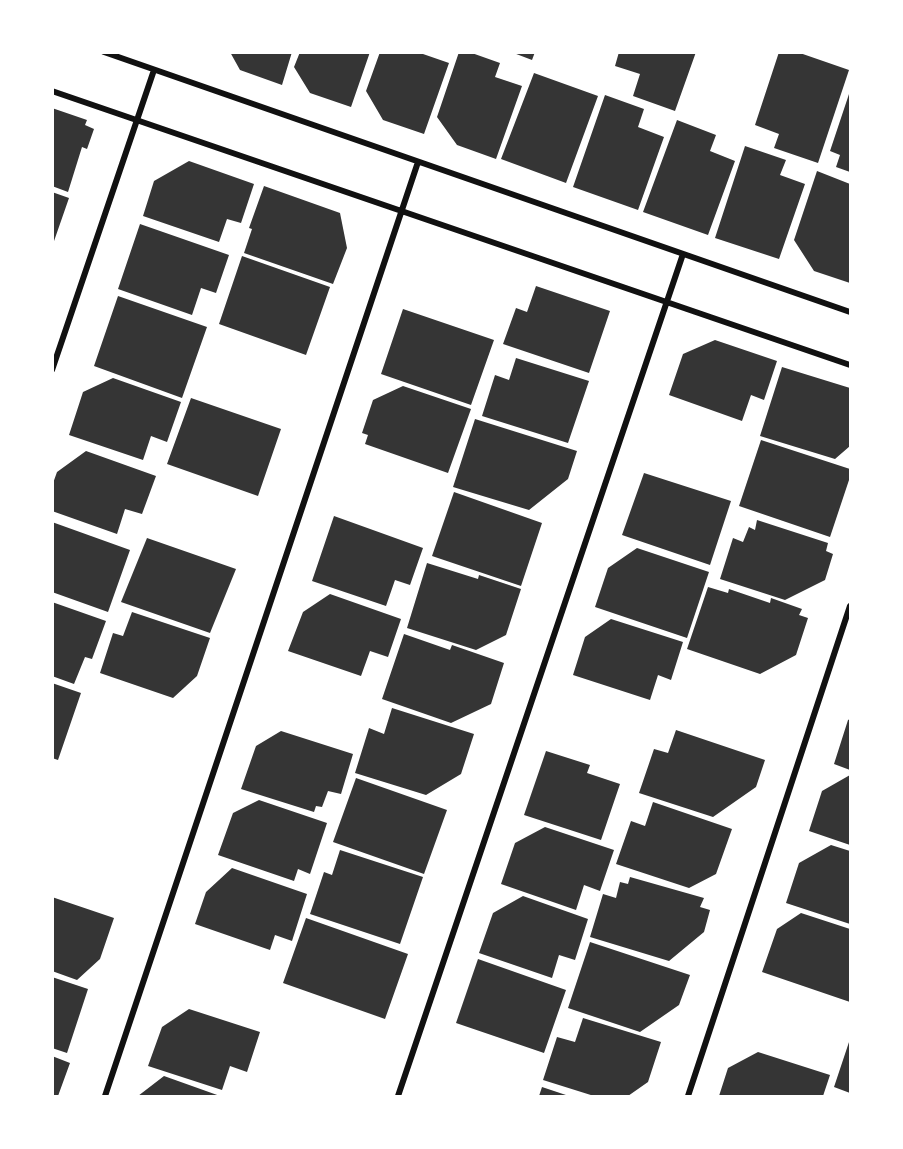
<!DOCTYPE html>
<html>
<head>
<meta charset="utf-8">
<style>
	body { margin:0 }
	#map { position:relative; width:903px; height:1149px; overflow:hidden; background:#fff; font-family:"PT Sans",sans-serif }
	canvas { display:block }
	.frame { position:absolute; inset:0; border:54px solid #fff; pointer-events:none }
</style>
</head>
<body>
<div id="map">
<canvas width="903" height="1149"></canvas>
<div class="frame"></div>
</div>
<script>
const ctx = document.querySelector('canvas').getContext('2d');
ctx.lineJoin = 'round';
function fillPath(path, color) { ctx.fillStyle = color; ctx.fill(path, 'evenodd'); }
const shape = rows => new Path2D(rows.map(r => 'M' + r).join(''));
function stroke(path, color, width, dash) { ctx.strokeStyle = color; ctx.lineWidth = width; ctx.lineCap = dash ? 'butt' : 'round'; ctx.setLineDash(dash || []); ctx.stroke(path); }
const building = shape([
	[230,52,292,52,282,85,240,70],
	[300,52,370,52,351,107,310,93,294,67],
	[380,52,424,52,423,54,449,63,424,134,383,120,366,91],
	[459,52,469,52,500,63,495,77,522,86,496,159,457,145,437,117],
	[511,52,535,52,532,60],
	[619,52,696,52,675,111,633,96,640,74,615,66],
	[779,52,797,52,849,70,818,163,774,148,779,134,755,125],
	[534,73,598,96,566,183,501,159],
	[850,91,850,172,836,167,840,155,830,151],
	[605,95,644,109,638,127,664,137,638,210,573,187],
	[52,108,87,120,85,125,94,129,87,149,82,147,68,192,52,186],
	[677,120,716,135,710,151,735,161,708,235,643,212],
	[745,146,786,160,780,175,805,184,779,259,715,238],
	[189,161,254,184,241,223,227,219,219,242,143,216,154,181],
	[817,171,850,184,850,283,814,271,794,240],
	[264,186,340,213,347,248,333,284,244,253,252,229,249,228],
	[52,192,69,198,53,244,52,244],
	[140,224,229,255,216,293,201,288,192,315,118,289],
	[242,256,330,287,306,355,219,324],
	[536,286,610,311,589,373,503,344,516,308,527,312],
	[118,296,207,327,182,398,94,366],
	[403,309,494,340,471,405,381,374],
	[715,340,777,361,764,400,751,395,742,421,669,395,683,354],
	[516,358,589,381,568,443,482,416,495,375,509,380],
	[782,367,850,388,850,446,835,459,760,436],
	[113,378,181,402,167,442,151,436,143,460,69,435,83,392],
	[403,386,471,409,448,473,365,444,368,435,362,433,373,400],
	[191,398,281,429,258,496,167,464],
	[475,419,577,451,568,479,529,510,453,487],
	[761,440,850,469,850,477,830,537,739,506],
	[86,451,156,476,142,514,125,509,117,534,52,511,52,486,57,472],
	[644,473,731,501,710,565,622,535],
	[454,492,542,523,521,586,432,556],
	[334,516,423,548,410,585,395,580,386,606,312,581],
	[757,520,828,543,826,551,833,554,825,580,785,600,720,579,733,538,743,542,749,527,755,530],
	[52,522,130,550,108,612,52,592],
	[147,538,236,569,210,633,121,602],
	[637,548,709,572,687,638,595,607,608,568],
	[427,563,478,579,479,575,521,589,506,635,476,650,407,628],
	[708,587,728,593,729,589,770,603,771,598,802,609,799,615,808,618,796,655,760,674,687,649],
	[330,594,401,619,388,657,370,651,361,676,288,651,303,612],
	[52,602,106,621,92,659,85,657,74,684,52,676],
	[132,612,210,638,197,676,173,698,100,673,113,633,123,636],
	[611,619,683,642,671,680,658,675,650,700,573,675,585,637],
	[404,634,450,650,452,645,504,663,491,704,451,723,382,699],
	[52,683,81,693,58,760,52,758],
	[392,708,474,734,461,774,426,795,355,773,369,728,384,734],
	[850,719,850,770,834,764,848,720],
	[676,730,765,760,756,787,713,817,639,793,654,749,668,753],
	[281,731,353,754,341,794,328,791,322,807,316,806,314,812,241,789,256,746],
	[546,751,590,765,587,773,620,784,601,840,524,815],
	[850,775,850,845,809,831,822,791],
	[356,778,447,810,424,874,333,842],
	[259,800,327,823,310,874,298,869,294,881,218,855,233,813],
	[653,802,732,829,716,874,689,888,616,864,631,821,645,826],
	[545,827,614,850,600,891,584,885,576,910,501,884,515,843],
	[831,845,850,851,850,924,786,903,799,863],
	[340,850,423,877,400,944,310,914,324,872,332,875],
	[232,868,307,894,292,941,275,935,270,950,195,924,206,892],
	[630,877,704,898,700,907,710,910,704,932,669,961,590,937,603,894,616,898,620,882,628,884],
	[523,896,588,919,575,960,559,955,552,978,479,953,493,913],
	[52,897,114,918,100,959,77,980,52,971],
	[801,913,850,929,850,1002,762,972,777,929],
	[306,918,408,954,385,1019,283,983],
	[590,942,690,975,679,1005,640,1032,568,1008],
	[478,959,566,990,544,1053,456,1023],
	[52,977,88,989,67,1053,52,1048],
	[189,1009,260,1032,247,1072,230,1066,222,1090,148,1066,162,1027],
	[583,1018,661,1042,648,1082,628,1096,594,1096,543,1080,557,1037,575,1042],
	[850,1039,850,1093,834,1087],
	[758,1052,830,1075,823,1096,719,1096,728,1068],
	[52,1056,70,1063,58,1096,52,1096],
	[164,1076,220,1096,138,1096],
	[542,1087,569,1096,539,1096]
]);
const minor = shape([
	[104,52,850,312],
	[52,91,850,365],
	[52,370,154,70],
	[105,1096,418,162],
	[398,1096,683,254],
	[688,1096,850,606]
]);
fillPath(building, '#353535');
stroke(minor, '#111', 6);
</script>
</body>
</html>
